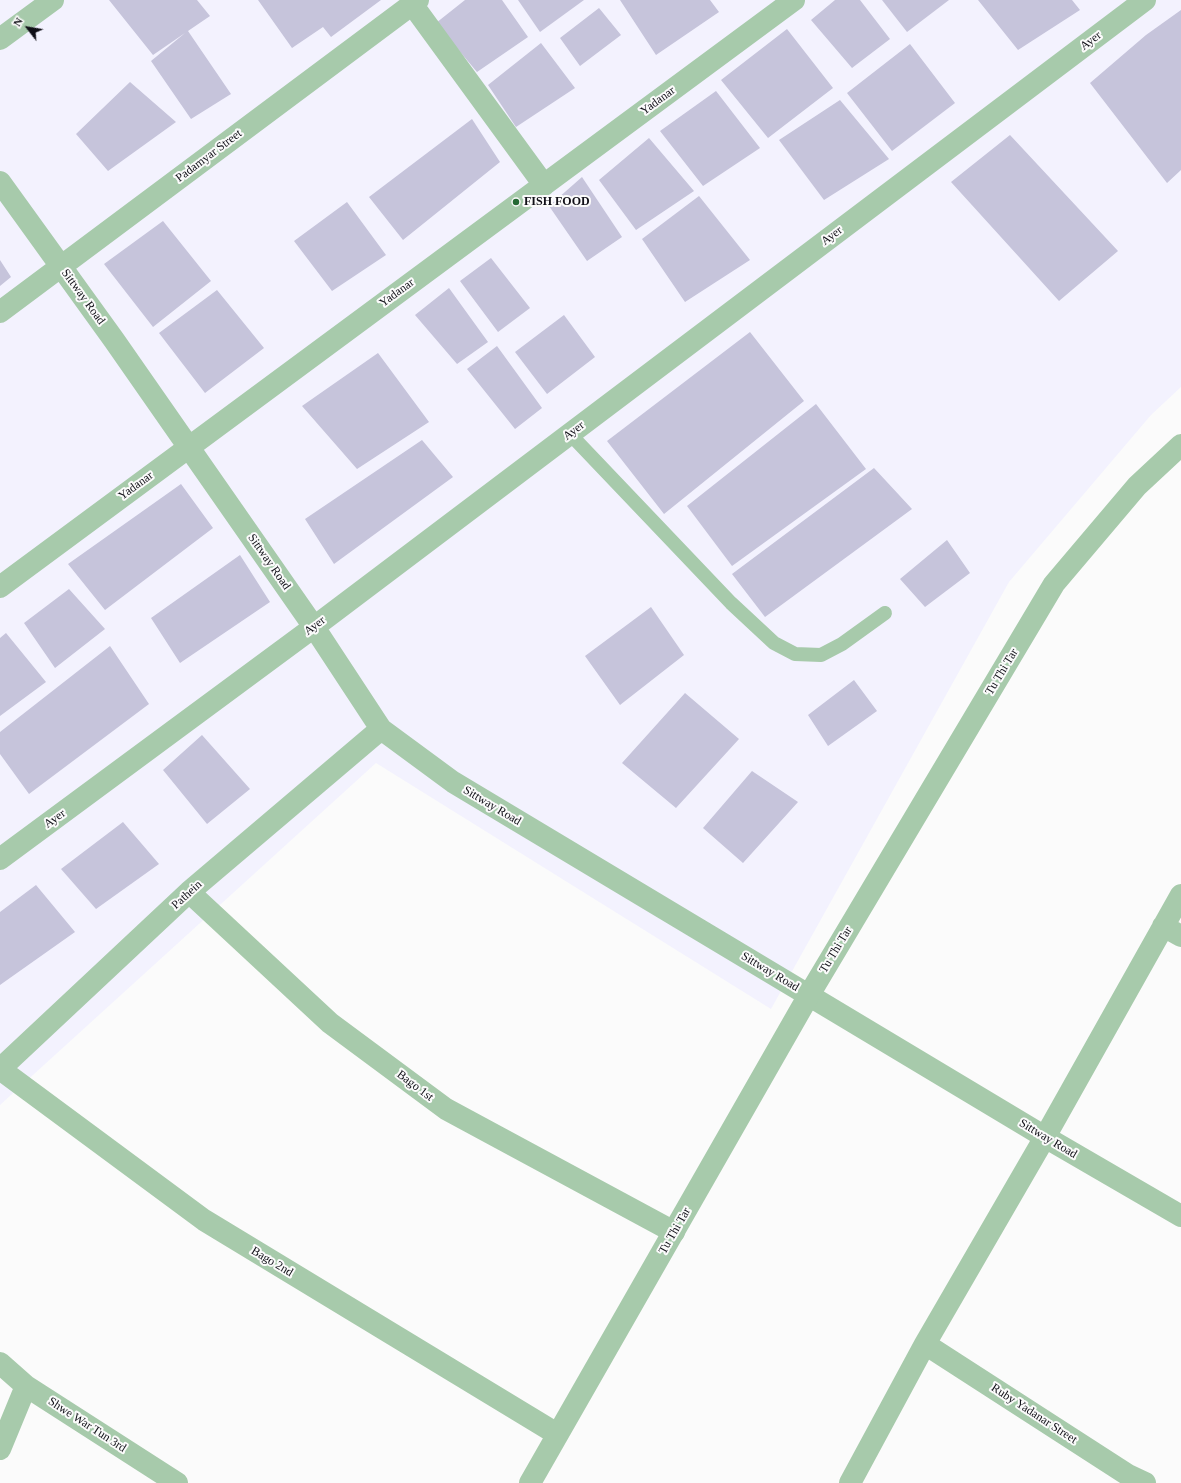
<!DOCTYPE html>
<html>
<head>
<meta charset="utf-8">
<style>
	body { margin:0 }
	#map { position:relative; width:1181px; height:1483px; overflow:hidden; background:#fbfbfb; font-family:Georgia,serif }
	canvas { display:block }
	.north { position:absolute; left:8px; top:8px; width:40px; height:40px; -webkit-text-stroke:3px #fbfbfb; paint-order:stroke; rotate:301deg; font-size:11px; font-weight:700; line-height:16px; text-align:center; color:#100f17 }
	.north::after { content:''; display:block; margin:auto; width:14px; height:18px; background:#100f17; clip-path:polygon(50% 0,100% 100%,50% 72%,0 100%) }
</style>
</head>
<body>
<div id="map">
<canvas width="1181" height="1483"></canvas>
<div class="north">N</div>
</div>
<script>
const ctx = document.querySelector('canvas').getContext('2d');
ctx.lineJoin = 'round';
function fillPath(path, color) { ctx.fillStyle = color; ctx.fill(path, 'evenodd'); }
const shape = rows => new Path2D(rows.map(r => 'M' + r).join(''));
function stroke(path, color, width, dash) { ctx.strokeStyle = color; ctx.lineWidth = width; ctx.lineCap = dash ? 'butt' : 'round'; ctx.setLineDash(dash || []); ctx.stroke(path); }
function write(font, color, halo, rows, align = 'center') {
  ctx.font = font + ' Georgia,serif'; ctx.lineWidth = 4; ctx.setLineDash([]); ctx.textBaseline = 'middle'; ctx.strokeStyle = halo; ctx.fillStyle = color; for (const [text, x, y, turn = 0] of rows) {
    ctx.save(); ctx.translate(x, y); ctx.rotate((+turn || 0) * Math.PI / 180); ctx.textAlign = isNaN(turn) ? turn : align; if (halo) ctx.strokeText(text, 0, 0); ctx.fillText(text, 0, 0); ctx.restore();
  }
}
const built = shape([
	[0,0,1181,0,1181,387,1151,415,1009,582,771,1009,376,763,0,1105]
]);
const building = shape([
	[109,0,197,0,210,16,188,31,231,94,191,119,151,61,185,33,153,55],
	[258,0,381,0,331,37,323,27,292,48],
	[465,0,502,0,528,37,477,72,436,23],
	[518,0,584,0,540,32],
	[620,0,710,0,719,12,656,55],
	[835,0,860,0,890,39,852,68,811,20],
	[882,0,949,0,907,32],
	[978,0,1072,0,1080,10,1018,50],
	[599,8,621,35,580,66,560,38],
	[1181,10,1181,170,1167,183,1090,83,1146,35],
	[787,29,833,88,768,138,721,80],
	[541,43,575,88,516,127,488,85],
	[910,44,955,103,892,151,847,93],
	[130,82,176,122,108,171,76,134],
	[716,91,760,148,703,186,660,131],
	[840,100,889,159,824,200,779,140],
	[472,119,500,162,403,240,369,197],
	[1010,135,1118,251,1059,301,951,182],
	[649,138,694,191,636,230,599,180],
	[582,177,622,237,587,261,549,206],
	[699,196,750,260,685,302,642,239],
	[347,202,386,255,332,291,294,241],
	[163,221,211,281,153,327,104,264],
	[491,258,530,308,498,332,460,281],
	[0,260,11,277,0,286],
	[449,288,488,342,457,364,415,315],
	[217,290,264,348,205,393,159,333],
	[564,315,595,357,547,394,515,352],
	[750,332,804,401,664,514,607,441],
	[497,346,542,408,515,429,467,369],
	[378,353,429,422,357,469,302,406],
	[816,404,866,469,732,566,687,506],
	[422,440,453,477,334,564,305,519],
	[874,468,912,509,765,617,732,574],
	[181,484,213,528,105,610,68,564],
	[947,540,970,573,925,607,900,579],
	[240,555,270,602,180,663,151,618],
	[69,589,105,629,55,668,24,623],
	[651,607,684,655,620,705,585,656],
	[6,633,46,682,0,716,0,638],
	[110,646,149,704,29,794,0,754,0,732],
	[854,680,877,711,828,746,808,715],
	[685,693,739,739,676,808,622,763],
	[202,735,250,789,207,824,163,770],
	[752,771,798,802,743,863,703,828],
	[123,822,159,864,96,909,61,869],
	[36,885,75,932,0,985,0,912]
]);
const service = shape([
	[570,434,731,603,774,643,795,654,821,655,842,644,885,613]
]);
const minor = shape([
	[412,4,544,185],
	[0,39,53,0],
	[0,182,114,340,314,627,381,729,453,782,1045,1137,1181,1216],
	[0,312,418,0],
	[0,587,794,0],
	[0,859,314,627,1145,0],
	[189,892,330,1023,446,1109,674,1232],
	[1163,926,1181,936],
	[0,1069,204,1220,557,1434],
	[0,1069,189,892,381,729],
	[925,1344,1128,1475,1145,1483],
	[0,1363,26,1386,177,1483],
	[0,1449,26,1386],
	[850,1483,925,1344,1045,1137,1181,895]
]);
const tertiary = shape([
	[530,1483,809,995,1054,584,1137,486,1181,445]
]);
const markers = [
	[516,202,4,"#256934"]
];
const streetNames = [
	["Ayer",1091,41,-37],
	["Yadanar",658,101,-36],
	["Padamyar Street",209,156,-37],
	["Ayer",832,236,-37],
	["Yadanar",397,293,-36],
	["Sittway Road",83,297,54],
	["Ayer",574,431,-37],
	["Yadanar",136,486,-36],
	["Sittway Road",269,562,55],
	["Ayer",315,626,-37],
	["Tu Thi Tar",1002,672,-59],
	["Sittway Road",492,806,31],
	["Ayer",55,819,-36],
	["Pathein",187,895,-42],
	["Tu Thi Tar",836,950,-59],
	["Sittway Road",770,972,31],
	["Bago 1st",415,1086,37],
	["Sittway Road",1048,1139,31],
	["Tu Thi Tar",675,1231,-60],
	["Bago 2nd",272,1262,31],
	["Ruby Yadanar Street",1034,1414,33],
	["Shwe War Tun 3rd",87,1425,33]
];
const poiNames = [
	["FISH FOOD",524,202]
];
fillPath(built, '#f3f2fe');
fillPath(building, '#c6c4db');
stroke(service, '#a7caab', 14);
stroke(minor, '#a7caab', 22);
stroke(tertiary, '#a7caab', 22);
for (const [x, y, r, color] of markers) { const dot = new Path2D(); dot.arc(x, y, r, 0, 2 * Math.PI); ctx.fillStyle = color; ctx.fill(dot); stroke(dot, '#fbfbfb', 1.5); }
write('12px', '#100f17', '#fbfbfb', streetNames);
write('bold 12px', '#100f17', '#fbfbfb', poiNames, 'left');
</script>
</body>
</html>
